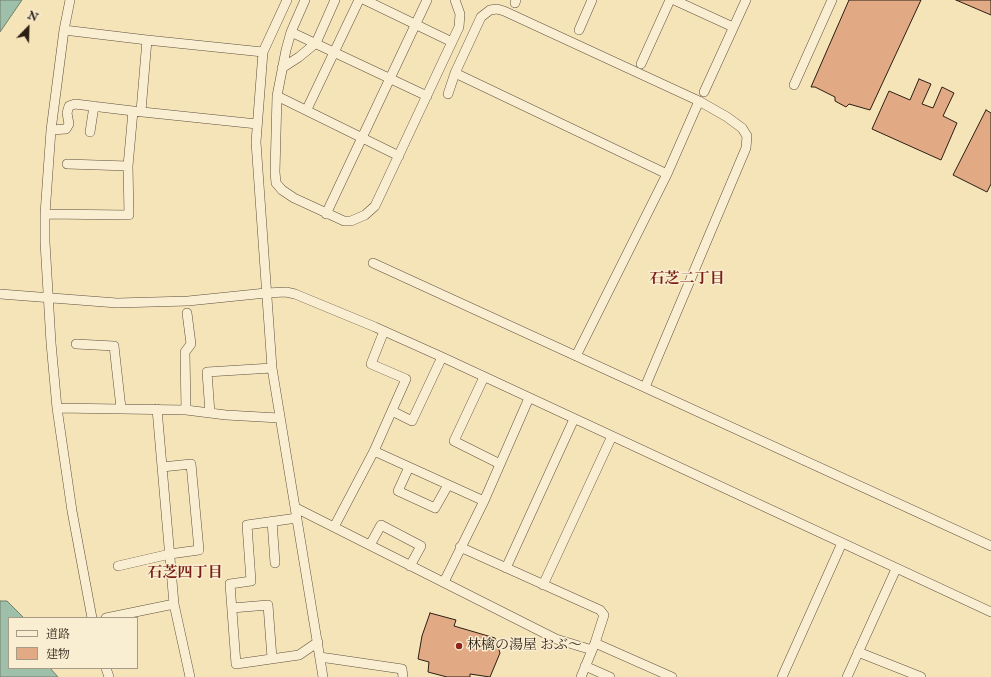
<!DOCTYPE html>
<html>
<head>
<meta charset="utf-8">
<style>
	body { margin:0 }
	#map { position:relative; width:991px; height:677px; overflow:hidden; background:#f6e4b9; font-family:"IM FELL Double Pica","Noto Serif JP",serif }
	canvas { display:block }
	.legend { position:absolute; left:8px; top:617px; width:130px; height:52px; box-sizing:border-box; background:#f9edd2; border:1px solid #a79a86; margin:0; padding:5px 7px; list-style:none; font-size:12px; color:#2b1e13 }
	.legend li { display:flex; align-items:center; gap:8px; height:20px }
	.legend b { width:20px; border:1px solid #a79a86 }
	.north { position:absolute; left:8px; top:8px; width:40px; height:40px; -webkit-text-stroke:3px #f9edd2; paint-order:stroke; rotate:23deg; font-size:11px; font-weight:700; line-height:16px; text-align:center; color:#2b1e13 }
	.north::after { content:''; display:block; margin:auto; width:14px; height:18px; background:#2b1e13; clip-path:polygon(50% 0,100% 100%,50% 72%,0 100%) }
</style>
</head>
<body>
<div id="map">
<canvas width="991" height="677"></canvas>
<ul class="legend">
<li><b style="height:5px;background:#f9edd2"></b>道路</li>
<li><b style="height:11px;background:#e2a985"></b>建物</li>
</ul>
<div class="north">N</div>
</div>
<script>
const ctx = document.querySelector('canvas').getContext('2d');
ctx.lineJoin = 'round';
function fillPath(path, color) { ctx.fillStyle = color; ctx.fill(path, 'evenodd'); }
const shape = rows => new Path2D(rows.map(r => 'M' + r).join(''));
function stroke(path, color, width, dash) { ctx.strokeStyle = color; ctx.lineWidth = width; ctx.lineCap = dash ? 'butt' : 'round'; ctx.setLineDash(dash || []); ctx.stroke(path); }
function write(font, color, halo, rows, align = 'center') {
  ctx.font = font + ' "IM FELL Double Pica","Noto Serif JP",serif'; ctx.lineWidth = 3; ctx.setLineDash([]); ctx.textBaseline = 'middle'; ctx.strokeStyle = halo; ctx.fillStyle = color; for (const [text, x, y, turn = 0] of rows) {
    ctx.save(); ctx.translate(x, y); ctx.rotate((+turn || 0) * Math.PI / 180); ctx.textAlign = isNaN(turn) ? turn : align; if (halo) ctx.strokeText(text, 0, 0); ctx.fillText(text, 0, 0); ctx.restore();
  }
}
const water = shape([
	[0,0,22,0,0,32,0,0],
	[0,601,7,601,24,618,9,618,9,668,50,668,58,677,0,677,0,601]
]);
const building = shape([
	[849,0,921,0,870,110,849,104,846,107,835,101,835,97,815,87,811,87,849,0],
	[956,0,991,0,991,15,956,0],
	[919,79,931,84,922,104,933,108,942,87,954,93,943,116,957,123,941,160,872,129,889,91,910,100,919,79],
	[986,110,991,113,991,184,987,192,953,175,986,110],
	[430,613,456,620,454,626,495,638,500,653,490,677,470,674,470,677,447,677,428,672,429,662,418,659,422,636,430,613]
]);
const minor = shape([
	[70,0,64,30,51,130,45,214,45,242,51,343,57,408,72,511,92,618],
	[287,0,263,52,256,142,272,368,323,677],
	[305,0,291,32,286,50,277,96,275,172,276,183,282,190,294,198,344,221,351,221,365,215,375,206,459,27,460,14,455,0],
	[365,0,452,42],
	[674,0,733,27],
	[515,3,516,0],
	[64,30,147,40,263,52],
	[579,30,592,0],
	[291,32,427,96],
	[641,64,670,0],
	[282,68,299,57,316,43,335,0],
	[455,73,667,174],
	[794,85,832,0],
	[704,92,746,0],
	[448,94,455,73,481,17,490,10,497,9,504,11,699,101,727,117,742,128,747,136,746,148,645,387],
	[277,96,399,156],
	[307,109,359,0],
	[141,111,147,40],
	[51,130,66,129,69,124,67,113,69,106,75,104,133,111],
	[90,132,94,106],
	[67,164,128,166],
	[45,214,129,215,128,166,133,111,257,124],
	[326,214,427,0],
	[373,263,991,546],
	[0,294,117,303,188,301,266,293,286,292,295,294,375,327,442,357,991,612],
	[76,344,114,346,121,408],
	[576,356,667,174,699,101],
	[484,377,454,441,500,464],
	[57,408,186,410,226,415,279,418],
	[186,410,185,352,191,344,187,313],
	[392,411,412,421,442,357],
	[210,413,207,372,272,368],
	[374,451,484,501],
	[409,467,398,491,435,508,448,485],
	[296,508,556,639,592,650],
	[297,518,247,525,251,581,230,584,236,664,299,655,318,642],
	[272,521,275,563],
	[334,527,374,451,406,379,371,364,384,331],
	[370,545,381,525,421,546,410,566],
	[460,547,600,610,604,615,595,643,581,677],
	[118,566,170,554,199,550,191,464,162,467],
	[506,568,574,419],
	[444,582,484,501,529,398],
	[543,585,612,436],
	[174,604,190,677],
	[232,608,268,605,272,658],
	[106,618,174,604,157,409],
	[595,643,672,677],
	[858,652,921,677],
	[320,657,402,669,403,677],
	[585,666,610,677],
	[106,668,109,677],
	[782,677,842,543],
	[847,677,896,569]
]);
const markers = [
	[459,646,4,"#8f2418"]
];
const poiNames = [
	["林檎の湯屋 おぶ～",467,646]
];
const neighbourhoodNames = [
	["石芝二丁目",687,280],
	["石芝四丁目",185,574]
];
fillPath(water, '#9ebfa9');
stroke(water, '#707f6d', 1);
fillPath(building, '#e2a985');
stroke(building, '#2b1e13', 1);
stroke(minor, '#5e503c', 10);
stroke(minor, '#f9edd2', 9);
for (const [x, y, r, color] of markers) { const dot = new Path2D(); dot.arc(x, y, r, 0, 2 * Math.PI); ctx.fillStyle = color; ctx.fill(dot); stroke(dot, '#f9edd2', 1.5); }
write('14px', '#2b1e13', '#f9edd2', poiNames, 'left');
write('bold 15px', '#7a1f14', '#f9edd2', neighbourhoodNames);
</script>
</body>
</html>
